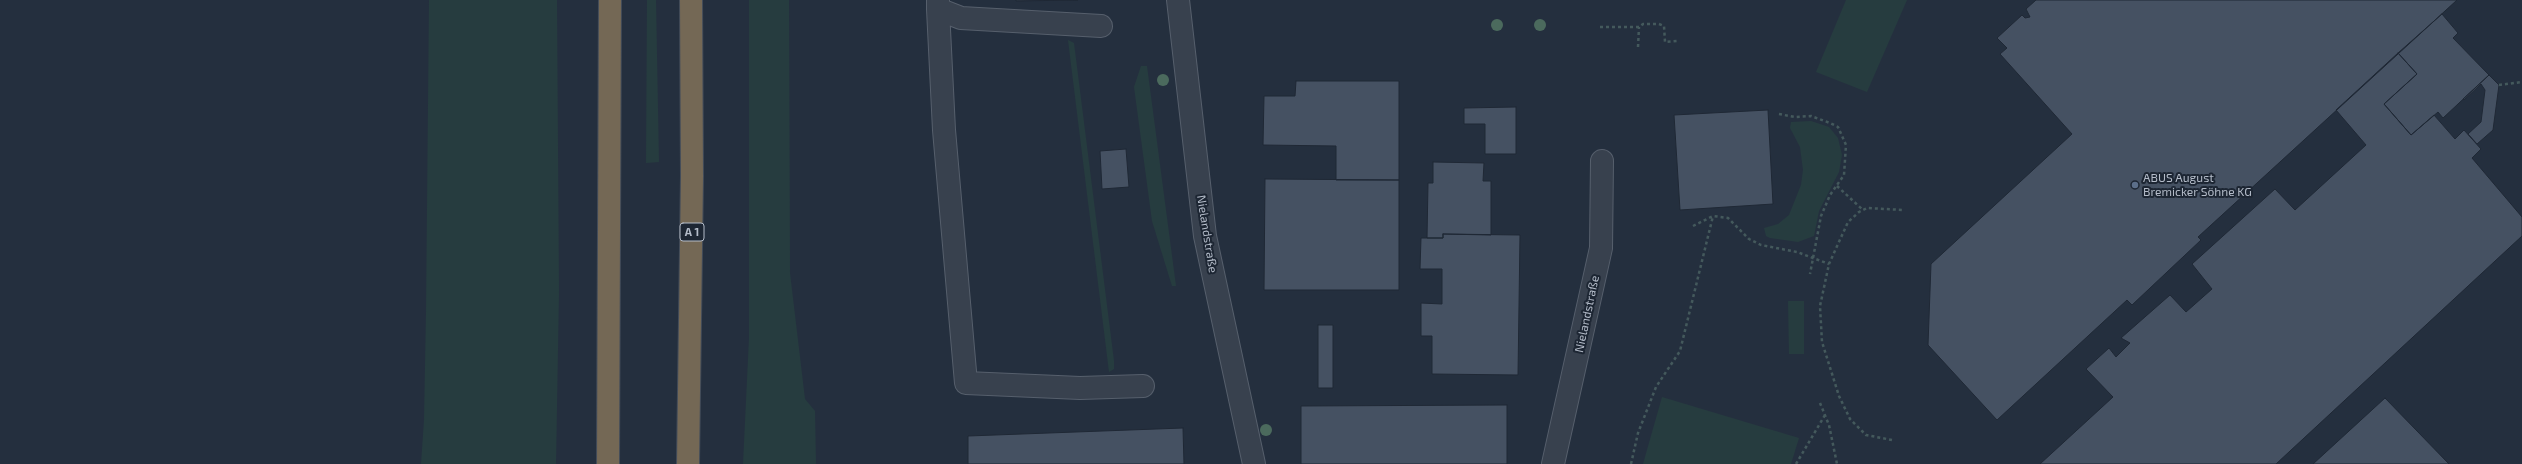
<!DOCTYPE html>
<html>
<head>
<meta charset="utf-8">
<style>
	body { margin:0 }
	canvas { display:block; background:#242f3e }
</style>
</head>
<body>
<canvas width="2522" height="464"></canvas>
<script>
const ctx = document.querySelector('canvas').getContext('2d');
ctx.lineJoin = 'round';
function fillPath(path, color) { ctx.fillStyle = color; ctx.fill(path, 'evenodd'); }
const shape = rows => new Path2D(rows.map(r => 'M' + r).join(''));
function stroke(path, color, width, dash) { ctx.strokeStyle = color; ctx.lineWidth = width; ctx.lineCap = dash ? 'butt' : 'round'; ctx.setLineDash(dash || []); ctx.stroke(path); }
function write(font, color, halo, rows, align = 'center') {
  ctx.font = font + ' "Exo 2",sans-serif'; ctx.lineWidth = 4; ctx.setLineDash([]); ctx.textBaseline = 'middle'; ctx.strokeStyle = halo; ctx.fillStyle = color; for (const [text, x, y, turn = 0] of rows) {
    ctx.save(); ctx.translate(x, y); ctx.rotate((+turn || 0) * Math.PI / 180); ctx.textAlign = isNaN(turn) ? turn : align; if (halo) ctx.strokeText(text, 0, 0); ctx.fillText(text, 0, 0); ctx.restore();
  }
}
const green = shape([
	[429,0,557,0,559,292,556,464,421,464,424,420,426,312],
	[647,0,656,0,659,162,646,163],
	[749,0,789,0,790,273,805,399,815,411,816,464,743,464,749,338],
	[1846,0,1907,0,1867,92,1816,72],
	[1068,40,1074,43,1114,361,1114,369,1109,372],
	[1141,66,1147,66,1176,286,1172,286,1152,221,1134,87],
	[1811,121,1829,127,1838,138,1842,155,1839,172,1819,211,1814,236,1798,242,1770,238,1766,236,1764,228,1778,224,1789,215,1801,185,1803,170,1800,147,1790,128,1791,122],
	[1788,301,1804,301,1804,354,1789,354],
	[1662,397,1799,438,1791,464,1643,464]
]);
const building = shape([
	[1016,0,1078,0,1016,1,1016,0],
	[2036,0,2457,0,2198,237,2201,240,2132,305,2127,300,1997,420,1928,345,1931,264,2072,134,2000,54,2007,48,1997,38,2022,15,2025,18,2030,17,2026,9,2036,0],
	[2442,14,2458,33,2453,38,2489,75,2443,118,2438,112,2411,135,2384,104,2417,74,2398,53,2442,14],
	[2398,53,2417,74,2384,104,2411,135,2434,115,2455,139,2464,130,2481,149,2472,158,2522,217,2522,236,2276,464,2040,464,2113,397,2086,369,2109,348,2116,357,2130,343,2121,338,2170,295,2186,312,2212,289,2192,264,2275,189,2295,210,2366,145,2336,110,2398,53],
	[2489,75,2499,85,2493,130,2477,144,2468,134,2481,122,2485,90,2481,84,2464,100,2463,99,2489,75],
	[1296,81,1399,81,1399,180,1336,180,1336,146,1263,145,1264,96,1295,96,1296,81],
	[1516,107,1516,154,1485,154,1485,124,1464,124,1464,108,1516,107],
	[1768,110,1773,204,1680,210,1674,115,1768,110],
	[1126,149,1129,187,1102,189,1100,151,1126,149],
	[1433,162,1484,163,1483,181,1491,181,1491,235,1443,234,1443,238,1427,238,1428,183,1433,183,1433,162],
	[1265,179,1399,180,1399,290,1264,290,1265,179],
	[1443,234,1520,235,1518,375,1432,374,1432,336,1421,336,1421,303,1442,304,1442,269,1420,269,1421,238,1443,238,1443,234],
	[1318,325,1333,325,1333,388,1318,388,1318,325],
	[2385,398,2449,464,2313,464,2385,398],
	[1507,405,1507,464,1301,464,1301,406,1507,405],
	[1183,428,1184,464,968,464,968,436,1183,428]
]);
const path = shape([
	[1600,27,1639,27,1643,24,1659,24,1664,26,1665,42,1678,41],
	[1638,47,1639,27],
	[2499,85,2522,82],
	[1779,114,1795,117,1811,116,1830,123,1838,127,1846,145,1844,175,1830,195,1821,216,1810,274],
	[1837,186,1863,210],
	[1693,226,1713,216,1728,218,1749,239,1761,245,1797,252,1829,264],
	[1820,403,1829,425,1837,464],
	[1892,440,1866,435,1850,419,1839,396,1822,342,1820,306,1829,264,1848,222,1859,212,1867,208,1904,210],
	[1631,464,1638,433,1656,387,1680,351,1713,216],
	[1796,464,1825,415]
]);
const minor = shape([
	[938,0,938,9,961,18,1101,26],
	[1178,0,1205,236,1254,464],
	[938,9,944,130,966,383,1080,388,1143,386],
	[1553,464,1601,248,1602,161]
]);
const highway = shape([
	[608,464,610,0],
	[688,464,692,176,691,0]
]);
const trees = [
	[1497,25],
	[1540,25],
	[1163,80],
	[1266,430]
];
const markers = [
	[2135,185,4,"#5c6f8a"]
];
const shields = [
	[692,232,24]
];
const shieldNames = [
	["A 1",692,232]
];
const poiNames = [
	["ABUS August",2143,178],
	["Bremicker Söhne KG",2143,192]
];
const streetNames = [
	["Nielandstraße",1207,234,81],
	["Nielandstraße",1587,314,-78]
];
fillPath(green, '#263c3f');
fillPath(building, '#455162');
stroke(building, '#1f2835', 1);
stroke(minor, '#565f6c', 24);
stroke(highway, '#434c59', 24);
stroke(path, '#44595c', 2.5, [3, 3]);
stroke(minor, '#38414e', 22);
stroke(highway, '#746855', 22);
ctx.fillStyle = '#4b6a5d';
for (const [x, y] of trees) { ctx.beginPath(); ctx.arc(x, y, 6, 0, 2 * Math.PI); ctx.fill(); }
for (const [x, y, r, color] of markers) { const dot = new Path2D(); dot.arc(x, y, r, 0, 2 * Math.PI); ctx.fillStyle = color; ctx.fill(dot); stroke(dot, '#1d2633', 1.5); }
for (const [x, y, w] of shields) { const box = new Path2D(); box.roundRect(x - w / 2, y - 9, w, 18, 3); ctx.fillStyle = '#1d2633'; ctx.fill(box); stroke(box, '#b4bcc9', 1); }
write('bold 11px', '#b4bcc9', null, shieldNames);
write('12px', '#b4bcc9', '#1d2633', poiNames, 'left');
write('12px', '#b4bcc9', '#1d2633', streetNames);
</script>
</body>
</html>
